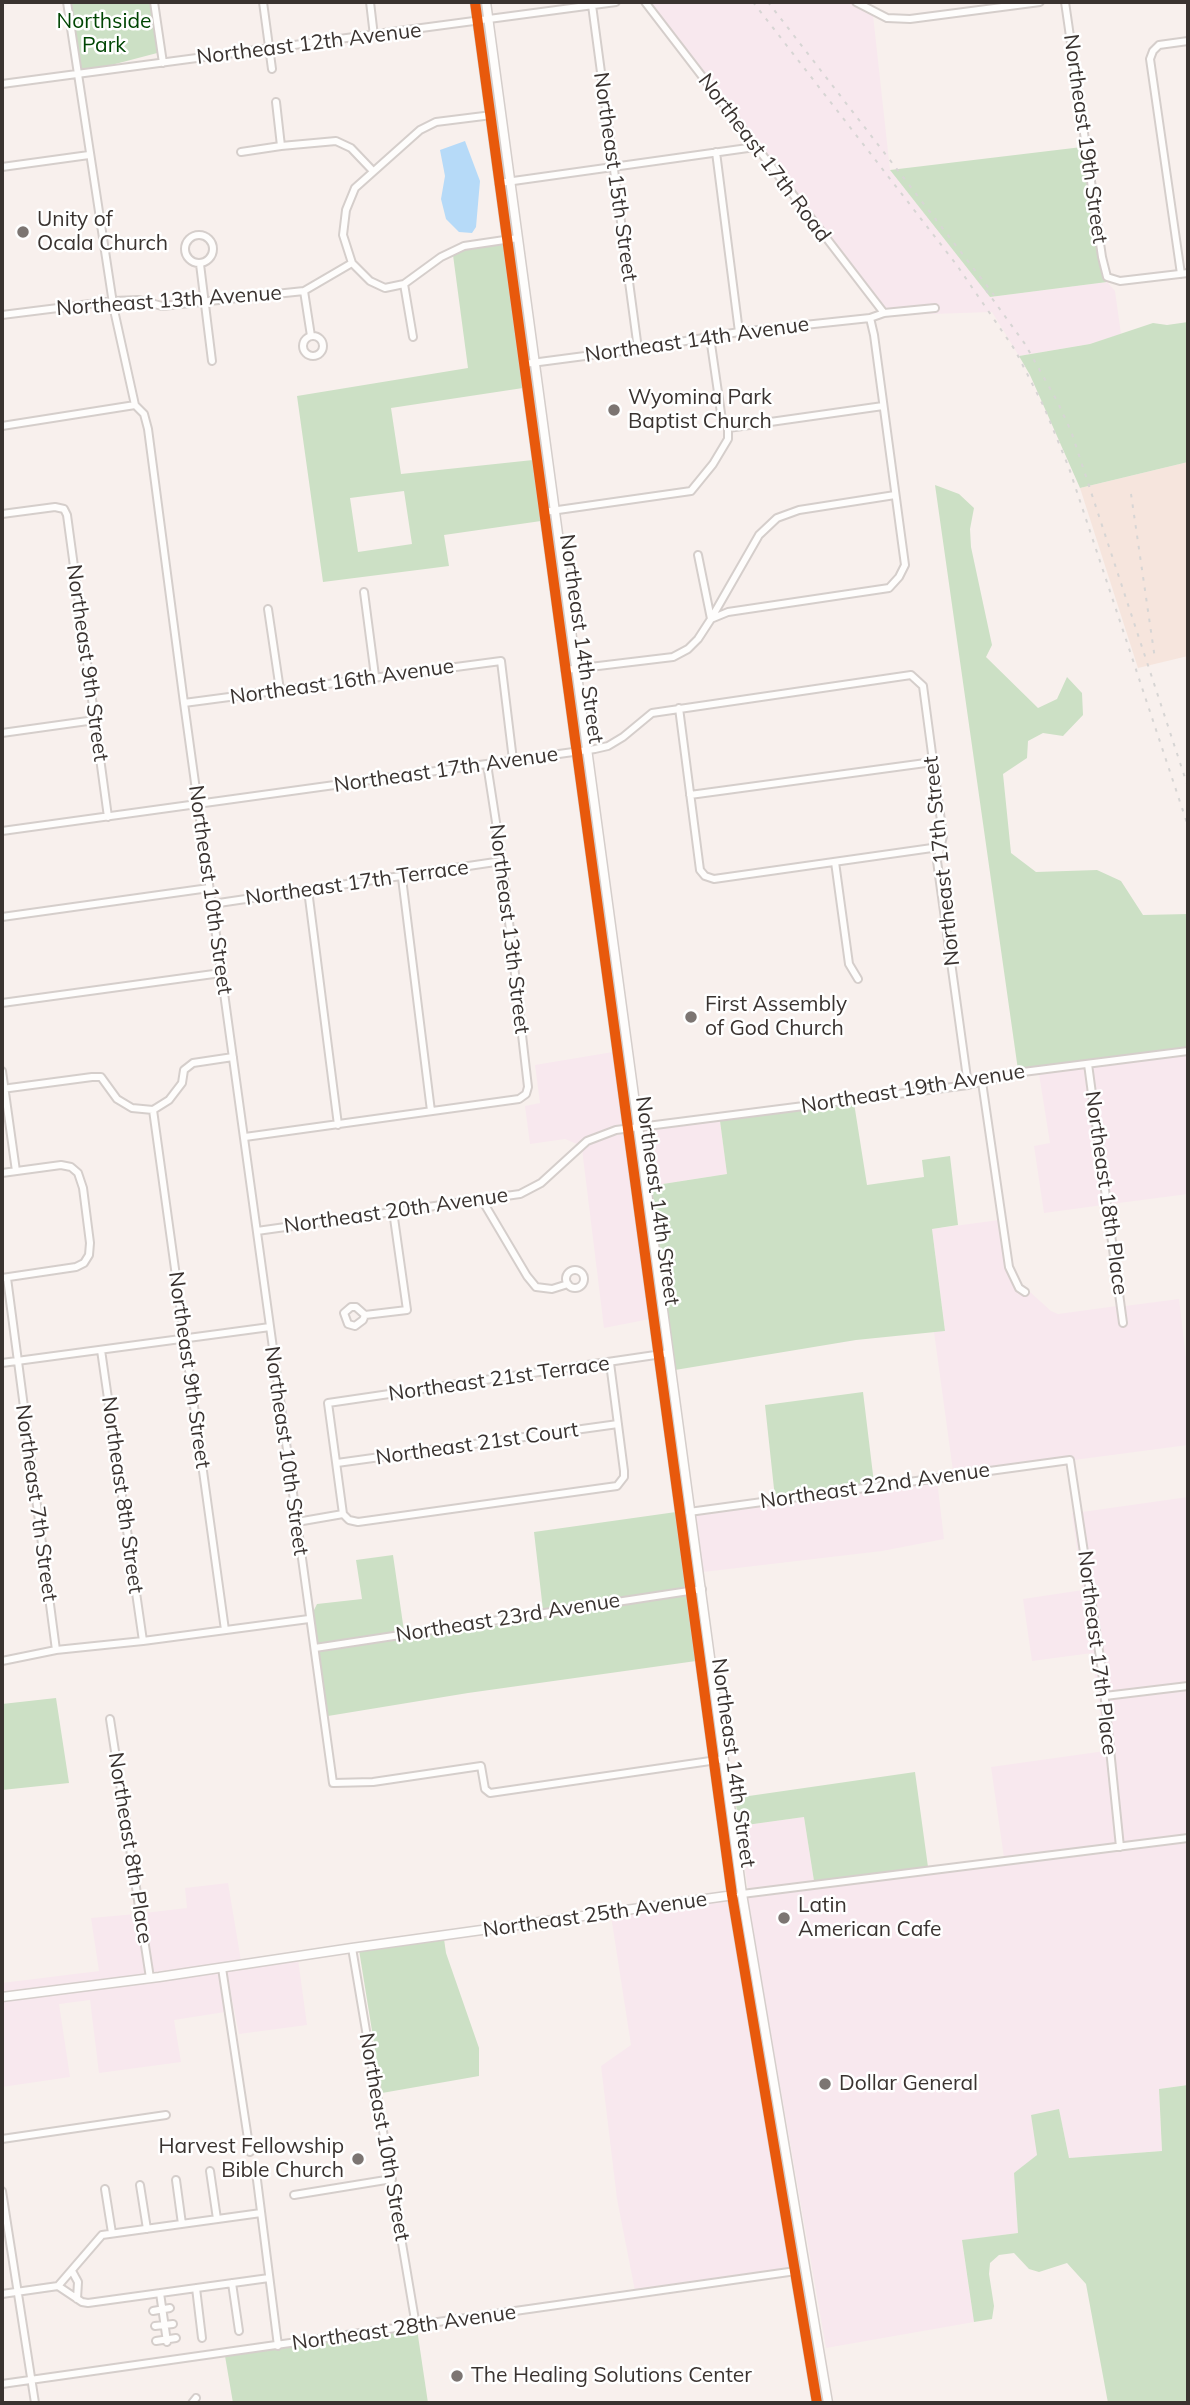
<!DOCTYPE html>
<html>
<head>
<meta charset="utf-8">
<style>
	body { margin:0 }
	#map { position:relative; width:1190px; height:2405px; overflow:hidden; background:#f8f0ed; font-family:Mulish,sans-serif }
	canvas { display:block }
	.frame { position:absolute; inset:0; border:4px solid #3a3330; pointer-events:none }
</style>
</head>
<body>
<div id="map">
<canvas width="1190" height="2405"></canvas>
<div class="frame"></div>
</div>
<script>
const ctx = document.querySelector('canvas').getContext('2d');
ctx.lineJoin = 'round';
function fillPath(path, color) { ctx.fillStyle = color; ctx.fill(path, 'evenodd'); }
const shape = rows => new Path2D(rows.map(r => 'M' + r).join(''));
function stroke(path, color, width, dash) { ctx.strokeStyle = color; ctx.lineWidth = width; ctx.lineCap = dash ? 'butt' : 'round'; ctx.setLineDash(dash || []); ctx.stroke(path); }
function write(font, color, halo, rows, align = 'center') {
  ctx.font = font + ' Mulish,sans-serif'; ctx.lineWidth = 5; ctx.setLineDash([]); ctx.textBaseline = 'middle'; ctx.strokeStyle = halo; ctx.fillStyle = color; for (const [text, x, y, turn = 0] of rows) {
    ctx.save(); ctx.translate(x, y); ctx.rotate((+turn || 0) * Math.PI / 180); ctx.textAlign = isNaN(turn) ? turn : align; if (halo) ctx.strokeText(text, 0, 0); ctx.fillText(text, 0, 0); ctx.restore();
  }
}
const commercial = shape([
	[650,2,852,2,866,13,873,15,890,170,990,297,1107,282,1115,291,1121,334,1090,344,1019,356,992,312,901,315,938,311,937,304,885,310],
	[613,1052,624,1126,594,1134,577,1144,565,1139,530,1144,525,1106,540,1103,535,1065],
	[1188,1055,1188,1194,1111,1204,1092,1067],
	[1084,1068,1103,1205,1044,1213,1034,1146,1050,1143,1039,1074],
	[720,1121,727,1174,650,1186,643,1131],
	[625,1133,650,1319,604,1328,582,1149,597,1140],
	[999,1220,1009,1278,1017,1290,1025,1297,1030,1292,1051,1311,1058,1314,1117,1306,1121,1326,1128,1325,1125,1306,1179,1299,1188,1375,1188,1445,1074,1460,1073,1456,953,1471,934,1332,945,1330,932,1229],
	[937,1480,944,1539,882,1551,703,1572,695,1515,844,1496],
	[1188,1497,1188,1682,1108,1693,1082,1512],
	[1072,1513,1074,1513,1098,1671,1116,1844,1004,1858,991,1767,1105,1751,1092,1653,1032,1661,1023,1599,1083,1590],
	[1188,1689,1188,1835,1123,1843,1109,1699],
	[804,1817,814,1881,748,1890,739,1826],
	[1188,1840,1188,2085,1159,2089,1162,2151,1069,2158,1059,2109,1037,2155,1015,2174,1018,2233,962,2241,974,2322,826,2348,747,1897],
	[228,1883,241,1961,153,1974,144,1913,187,1908,185,1888],
	[729,1899,790,2268,635,2291,617,2199,601,2066,631,2045,611,1916],
	[136,1914,145,1975,2,1993,2,1983,99,1971,91,1918],
	[298,1959,307,2025,239,2034,226,1970],
	[218,1971,225,2012,174,2020,181,2062,99,2073,90,2000,59,2004,70,2077,2,2087,2,2000]
]);
const built = shape([
	[1188,462,1188,656,1138,668,1080,488]
]);
const green = shape([
	[67,2,153,2,161,52,77,74],
	[1082,147,1098,257,1103,278,1107,282,990,297,890,170],
	[504,243,523,388,391,408,401,474,533,460,541,521,444,535,449,566,323,582,297,396,468,368,453,255,470,248],
	[404,491,412,544,358,552,350,498],
	[1188,322,1188,462,1080,488,1030,375,1019,356,1090,344,1153,323,1167,325],
	[935,485,959,494,974,508,970,529,971,547,992,645,986,657,1038,708,1057,699,1067,677,1082,693,1083,715,1063,736,1043,733,1028,741,1027,758,1003,774,1011,853,1036,872,1097,870,1121,881,1143,915,1188,914,1188,1048,1018,1070],
	[854,1103,867,1185,924,1177,922,1160,950,1156,958,1225,932,1229,945,1331,856,1340,675,1370,650,1186,727,1174,720,1121],
	[863,1392,874,1483,775,1498,765,1405],
	[676,1512,686,1588,543,1610,534,1532],
	[393,1555,404,1631,318,1644,312,1614,317,1604,362,1599,356,1560],
	[687,1594,696,1661,468,1693,328,1716,319,1651,544,1619,544,1616],
	[56,1698,69,1783,2,1790,2,1704],
	[915,1772,928,1867,814,1881,804,1817,739,1826,735,1798],
	[444,1939,446,1953,479,2048,479,2076,382,2093,359,1950],
	[1188,2085,1188,2403,1108,2403,1086,2284,1067,2263,1039,2272,1029,2269,1014,2253,999,2255,990,2263,989,2274,994,2306,992,2319,974,2322,962,2240,1018,2233,1014,2173,1037,2155,1031,2115,1059,2109,1069,2158,1162,2151,1159,2089],
	[417,2329,428,2403,233,2403,225,2356]
]);
const water = shape([
	[465,141,480,181,476,227,472,233,459,232,446,219,441,199,445,176,440,150]
]);
const minor = shape([
	[67,2,114,310,135,405,144,414,148,429,184,703,333,1783,373,1782,481,1766,485,1789,490,1793,724,1759],
	[154,2,163,63],
	[263,2,272,69],
	[370,2,374,36],
	[645,2,884,313],
	[856,2,887,18,910,19,1040,2],
	[1065,2,1102,257,1107,277,1120,281,1188,273],
	[592,5,638,349],
	[2,84,616,2],
	[281,146,336,141,351,148,372,170],
	[241,152,281,146,276,102],
	[716,152,739,332],
	[2,167,89,155],
	[499,183,755,147],
	'185 249a14 14 0 1 1 28 0a14 14 0 1 1-28 0Z',
	[352,263,343,235,346,210,355,188,420,130,436,122,492,115],
	[200,264,212,361],
	[1181,274,1150,59,1153,51,1159,45,1188,41],
	[404,284,413,337],
	[304,291,311,336],
	[2,315,114,301,139,300,162,306,304,291,352,263,370,281,385,288,404,284,441,257,464,246,518,238],
	'303 346a10 10 0 1 1 20 0a10 10 0 1 1-20 0Z',
	[524,364,638,349,739,332,870,318],
	[2,426,135,405],
	[728,428,883,406],
	[544,512,691,491,713,464,728,439,728,428,722,420,710,337],
	[2,514,55,507,64,509,67,515,108,817],
	[698,555,711,619],
	[364,592,375,676],
	[268,609,280,690],
	[712,617,759,535,777,518,799,510,895,495],
	[565,670,673,657,688,649,698,639,711,619,728,612,889,588,899,577,905,565,874,335,870,318,884,313,935,308],
	[184,703,501,661,513,760],
	[679,708,700,870,705,876,714,879,939,847],
	[2,733,95,720],
	[690,795,933,762],
	[2,831,595,749,608,746,623,737,652,713,911,675,923,686,943,836,937,861,968,1085],
	[835,862,849,964,858,979],
	[402,878,431,1111],
	[308,890,338,1125],
	[212,904,502,861],
	[2,917,209,888],
	[2,1003,221,973],
	[1088,1064,1123,1323],
	[2,1071,16,1171],
	[982,1082,1009,1267,1019,1288,1025,1292],
	[2,1089,92,1077,101,1077,117,1099,132,1108,153,1110,169,1100,182,1083,184,1070,193,1063,233,1057],
	[153,1110,225,1630],
	[245,1137,519,1099,526,1094,528,1087,502,861,487,764],
	[2,1173,61,1165,71,1167,78,1173,83,1188,90,1243,89,1255,84,1263,76,1267,2,1278],
	[482,1200,527,1276,536,1287,552,1289,568,1284],
	[257,1231,520,1194,541,1183,587,1141,616,1130,968,1085,1023,1072,1188,1051],
	'566 1279a9 9 0 1 1 18 0a9 9 0 1 1-18 0Z',
	[7,1278,56,1650],
	[365,1315,363,1320,355,1326,348,1324,344,1313,351,1307,356,1307,365,1315,407,1310,393,1211],
	[101,1350,143,1641],
	[2,1363,270,1327],
	[337,1463,618,1424],
	[689,1512,1070,1460,1102,1671,1120,1847],
	[343,1514,328,1403,669,1353],
	[297,1522,343,1514,349,1520,358,1522,617,1486,624,1477,624,1471,610,1363],
	[315,1648,702,1589],
	[2,1661,56,1650,143,1641,309,1619],
	[1105,1696,1188,1686],
	[110,1719,150,1978],
	[742,1894,1188,1838],
	[352,1948,416,2326],
	[222,1968,250,2152],
	[2,2139,166,2115],
	[210,2171,217,2219],
	[256,2172,278,2346],
	[176,2180,182,2224],
	[140,2185,147,2229],
	[105,2189,112,2233],
	[2,2191,35,2403],
	[294,2195,392,2179],
	[72,2271,78,2282,77,2299],
	[232,2283,239,2331],
	[58,2286,102,2235,261,2213],
	[58,2286,82,2302,88,2303,269,2278],
	[196,2288,202,2338],
	[160,2293,167,2342],
	[2,2294,58,2286],
	[153,2311,170,2308],
	[155,2326,173,2324],
	[156,2341,176,2338],
	[2,2384,796,2271],
	[192,2403,196,2398]
]);
const major = shape([
	[475,2,732,1895,817,2403],
	[486,2,742,1894,828,2403],
	[2,1997,159,1977,352,1948,734,1895]
]);
const rail = shape([
	[753,2,956,264,1015,350,1044,407,1069,468,1188,826],
	[768,2,994,295],
	[986,290,1025,344,1057,401,1071,431,1188,787],
	[1131,494,1155,659]
]);
const cycleway = shape([
	[475,2,732,1895,817,2403]
]);
const markers = [
	[23,232,7,"#7c7572"],
	[614,410,7,"#7c7572"],
	[691,1017,7,"#7c7572"],
	[784,1918,7,"#7c7572"],
	[825,2084,7,"#7c7572"],
	[358,2159,7,"#7c7572"],
	[457,2376,7,"#7c7572"]
];
const parkNames = [
	["Northside",104,22],
	["Park",104,46]
];
const streetNames = [
	["Northeast 12th Avenue",309,44,-7],
	["Northeast 19th Street",1085,139,82],
	["Northeast 17th Road",764,158,53],
	["Northeast 15th Street",615,177,82],
	["Northeast 13th Avenue",169,301,-4],
	["Northeast 14th Avenue",697,340,-8],
	["Northeast 14th Street",581,639,82],
	["Northeast 9th Street",87,663,82],
	["Northeast 16th Avenue",342,682,-8],
	["Northeast 17th Avenue",446,770,-8],
	["Northeast 17th Street",942,861,-96],
	["Northeast 17th Terrace",357,883,-8],
	["Northeast 10th Street",210,890,82],
	["Northeast 13th Street",509,929,83],
	["Northeast 19th Avenue",913,1089,-9],
	["Northeast 18th Place",1106,1193,82],
	["Northeast 14th Street",657,1201,82],
	["Northeast 20th Avenue",396,1211,-8],
	["Northeast 9th Street",189,1370,82],
	["Northeast 21st Terrace",499,1379,-8],
	["Northeast 21st Court",477,1444,-8],
	["Northeast 10th Street",286,1451,82],
	["Northeast 22nd Avenue",875,1486,-8],
	["Northeast 8th Street",122,1495,82],
	["Northeast 7th Street",36,1503,82],
	["Northeast 23rd Avenue",508,1618,-9],
	["Northeast 17th Place",1097,1653,83],
	["Northeast 14th Street",733,1763,82],
	["Northeast 8th Place",130,1848,81],
	["Northeast 25th Avenue",595,1915,-8],
	["Northeast 10th Street",384,2137,80],
	["Northeast 28th Avenue",404,2328,-8]
];
const poiNames = [
	["Unity of",37,220],
	["Ocala Church",37,244],
	["Wyomina Park",628,398],
	["Baptist Church",628,422],
	["First Assembly",705,1005],
	["of God Church",705,1029],
	["Latin",798,1906],
	["American Cafe",798,1930],
	["Dollar General",839,2084],
	["Harvest Fellowship",344,2147,"right"],
	["Bible Church",344,2171,"right"],
	["The Healing Solutions Center",471,2376]
];
fillPath(commercial, '#f8e8ee');
fillPath(built, '#f6e5dd');
fillPath(green, '#cce0c5');
fillPath(water, '#b6daf8');
stroke(minor, '#d5cecb', 10);
stroke(major, '#d5cecb', 11);
stroke(minor, '#fefdfc', 6);
stroke(major, '#fefdfc', 8);
stroke(rail, '#d7d5d4', 2, [3.5, 7]);
stroke(cycleway, '#e8590c', 10);
for (const [x, y, r, color] of markers) { const dot = new Path2D(); dot.arc(x, y, r, 0, 2 * Math.PI); ctx.fillStyle = color; ctx.fill(dot); stroke(dot, '#fff', 2.5); }
write('21px', '#004603', '#fff', parkNames);
write('21px', '#3a3330', '#fff', streetNames);
write('21px', '#3a3330', '#fff', poiNames, 'left');
</script>
</body>
</html>
